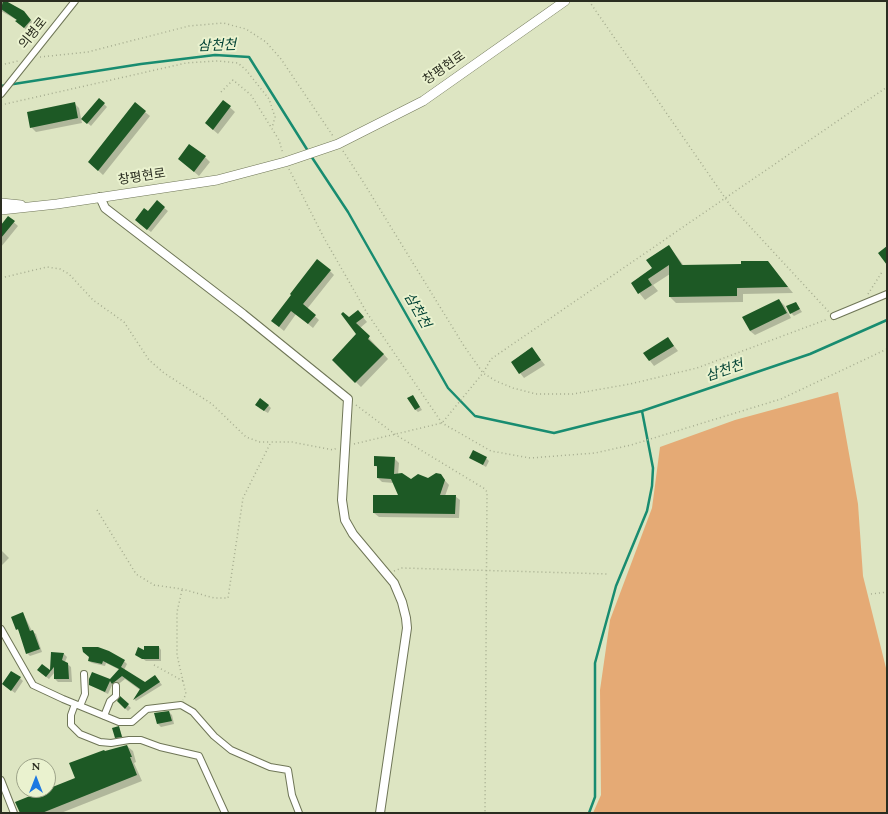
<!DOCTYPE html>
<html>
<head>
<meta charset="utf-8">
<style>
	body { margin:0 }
	#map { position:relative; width:888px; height:814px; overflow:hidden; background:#dde5c2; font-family:Spectral,serif }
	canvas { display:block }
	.frame { position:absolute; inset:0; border:2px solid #2a2d20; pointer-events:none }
	.north { position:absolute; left:16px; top:758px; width:40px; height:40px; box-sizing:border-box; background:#eaf2cf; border:1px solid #9da389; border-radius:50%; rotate:0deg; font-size:11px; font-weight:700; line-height:16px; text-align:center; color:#2a2d20 }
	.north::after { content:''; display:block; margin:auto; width:14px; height:18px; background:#1d79e2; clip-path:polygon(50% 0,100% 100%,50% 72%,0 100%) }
</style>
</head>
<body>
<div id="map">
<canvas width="888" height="814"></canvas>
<div class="frame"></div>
<div class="north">N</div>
</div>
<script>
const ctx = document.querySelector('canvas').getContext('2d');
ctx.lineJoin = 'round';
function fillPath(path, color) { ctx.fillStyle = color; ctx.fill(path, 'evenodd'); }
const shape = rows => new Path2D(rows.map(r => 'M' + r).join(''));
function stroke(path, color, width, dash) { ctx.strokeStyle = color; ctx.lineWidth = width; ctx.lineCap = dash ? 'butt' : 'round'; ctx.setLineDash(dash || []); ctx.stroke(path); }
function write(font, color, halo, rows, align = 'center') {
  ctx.font = font + ' Spectral,"Noto Sans KR",serif'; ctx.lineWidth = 4; ctx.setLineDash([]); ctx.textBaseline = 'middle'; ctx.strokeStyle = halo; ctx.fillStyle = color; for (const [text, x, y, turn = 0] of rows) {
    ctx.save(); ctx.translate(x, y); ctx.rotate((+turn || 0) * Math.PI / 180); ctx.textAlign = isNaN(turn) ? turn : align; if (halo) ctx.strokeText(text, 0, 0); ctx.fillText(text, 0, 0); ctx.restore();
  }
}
const green = shape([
	[838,392,858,504,863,576,887,672,887,813,593,813,601,795,600,690,610,620,652,508,660,447,735,420]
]);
const shadow = shape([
	[1,1,4,1,28,17,35,25,29,32,16,21,17,20,1,11],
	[99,99,107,107,91,126,83,119],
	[223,101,235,112,218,134,211,128],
	[74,103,79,108,82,123,36,132,31,127],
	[145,112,150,116,103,175,89,162],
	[205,157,210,162,199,176,179,159],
	[157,202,168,211,151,232,139,223],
	[8,217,18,226,1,247,1,226],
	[669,246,684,266,742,265,768,262,793,293,743,294,743,302,676,303,670,297,670,274,653,285,658,291,645,300,632,284,653,269],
	[330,271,334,275,307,309,319,320,313,328,296,314,284,331,272,321],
	[779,300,784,305,791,318,755,335,750,331],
	[796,303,802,312,794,316,791,313],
	[362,316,367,322,360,328,388,359,361,387,333,360,358,334,349,318],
	[668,338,678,351,654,366,644,353],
	[532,349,545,365,524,378,520,373],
	[413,396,422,410,418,412,415,409],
	[268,405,271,408,268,413,259,408],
	[394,458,399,463,398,475,411,480,428,480,440,475,449,485,445,496,455,496,460,500,459,518,379,517,374,513,400,496,394,483,382,482,378,478,378,468,375,465],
	[471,458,486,458,489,461,486,467],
	[1,550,9,558,1,566],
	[23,613,32,631,36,634,42,652,30,656,27,653,20,632,17,629],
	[159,647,161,650,161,661,146,661,136,654],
	[51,653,64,654,67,657,65,662,71,667,72,682,58,682,55,679,55,672,49,679,41,673,42,665,51,672],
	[89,661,124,661,127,664,124,670,145,684,155,676,162,685,136,701,134,699,140,690,125,679,116,686,113,683,108,694,90,685,110,681,120,670,106,663,105,666,92,663],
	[20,678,23,681,15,693,3,684],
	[121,698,131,708,128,711,118,701],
	[169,712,172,715,174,724,161,727,158,724],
	[119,728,123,738,117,738,116,737],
	[127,746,133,751,136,762,134,763,142,781,61,813,21,813,77,779,105,752]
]);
const stream = shape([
	[1,86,141,64,215,55,249,57,308,151],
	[311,156,348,212,448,388,475,416,554,433,642,411,810,354,887,320],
	[589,813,595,797,595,663,616,586,647,511,652,486,653,468,642,411]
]);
const building = shape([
	[3,1,6,1,24,11,31,20,24,28,15,21,17,20,1,9],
	[99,98,105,103,87,124,81,119],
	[223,100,231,106,213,130,205,123],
	[75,102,78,118,30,128,27,112],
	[135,102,146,111,98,171,88,162],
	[189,144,206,156,194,172,178,159],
	[157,200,165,207,147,230,135,220,144,208,148,211],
	[8,216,15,221,1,238,1,225],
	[669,245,682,265,741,264,741,261,768,261,788,287,737,288,737,296,669,297,669,265,648,279,652,285,638,294,631,283,652,268,646,260],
	[887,246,887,265,878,253],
	[317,259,331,270,303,304,316,315,308,324,291,311,279,327,271,321,291,295,290,294],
	[779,299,787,313,750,331,742,317],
	[796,302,800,309,790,314,786,306],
	[358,310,364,317,356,323,370,336,368,339,384,354,355,383,332,360,356,334,341,314,343,312,349,317],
	[668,337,674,346,649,361,643,353],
	[532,347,541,360,519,374,511,362],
	[413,395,420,407,415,410,407,398],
	[260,398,269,405,264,411,255,405],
	[473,450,487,457,483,465,469,458],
	[374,456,395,457,394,474,402,473,411,479,418,474,428,478,436,473,441,474,445,480,440,495,456,495,455,514,373,513,373,495,398,495,391,479,377,478,377,466,374,466],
	[23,612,30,631,33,630,40,649,26,654,18,629,16,630,11,617],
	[144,646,159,646,159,659,142,659,135,655,138,647,144,650],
	[82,647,98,647,109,651,125,660,121,667,145,682,155,675,160,682,133,700,140,689,122,676,112,684,110,681,105,692,89,685,89,679,92,672,110,679,119,669,103,661,102,664,88,661,89,657,83,652],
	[51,652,64,653,62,660,68,663,69,679,54,679,54,667,46,677,37,670,42,664,50,670],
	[11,671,21,677,11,691,2,684],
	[120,696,129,704,125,709,117,701],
	[169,711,172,721,157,724,154,713],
	[119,726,122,737,115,738,112,728],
	[127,745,132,757,130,757,137,775,42,813,20,813,15,802,75,778,69,763,104,750,105,751]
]);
const path = shape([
	[589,1,730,205,829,312],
	[40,57,88,52,189,26,223,23,246,29,266,42,281,59,333,136],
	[1,65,18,61],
	[221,92,233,80,251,95,279,140,283,154],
	[1,105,186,63,218,61,238,63,246,70,269,99,275,117,272,128],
	[343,151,362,180,464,346,483,373,496,381,513,388,536,394,573,394,630,384,697,368,828,319],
	[289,169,324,238,367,313,442,423,491,451,530,458,595,453,631,445,781,399,887,349],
	[1,278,47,267,60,269,69,274,93,300,124,322,149,360,164,373,212,404,246,437,260,442,271,442],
	[868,294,882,272],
	[356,405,396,435,485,489,487,492,485,813],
	[354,444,442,423,483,373,491,359,887,87],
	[97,510,136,574,154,585,182,589,214,598,228,598,243,498,271,442,292,442,333,450,337,448],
	[394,571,402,568,609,574],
	[182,590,177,612,177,655,186,694,183,700],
	[871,594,887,592],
	[154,665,183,681]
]);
const minor = shape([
	[1,94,75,1],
	[834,316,887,294],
	[1,629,33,685,63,699,119,722,132,722,147,709,181,705,193,712,214,736,231,750,270,767,288,770,292,795,299,813],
	[75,704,71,715,71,725,80,734,100,742,111,743,129,740,141,740,160,747,199,756,225,813],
	[80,706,85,694,84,674],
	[104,716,110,701,116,696,116,686],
	[1,780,14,813]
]);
const tertiary = shape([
	[100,197,105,208,243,314,348,399,342,500,345,520,353,534,394,583,402,602,406,618,407,628,380,813]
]);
const secondary = shape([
	[1,203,21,205],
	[1,210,57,204,217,180,285,162,338,144,423,101,565,1]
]);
const streetNames = [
	["의병로",34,34,-51],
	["창평현로",445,69,-35],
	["창평현로",142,178,-9]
];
const waterNames = [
	["삼천천",217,47,-2],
	["삼천천",416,311,60],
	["삼천천",725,372,-19]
];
fillPath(green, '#e5aa75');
fillPath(shadow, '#0003');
stroke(stream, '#188c70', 2.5);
fillPath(building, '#1d5925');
stroke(minor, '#6f7657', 8);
stroke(tertiary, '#6f7657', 10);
stroke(secondary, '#6f7657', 10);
stroke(path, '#a6ad90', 1.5, [1, 3]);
stroke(minor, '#fff', 6);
stroke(tertiary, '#fff', 8);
stroke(secondary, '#fff', 9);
write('13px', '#2a2d20', '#eaf2cf', streetNames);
write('italic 14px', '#034335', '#eaf2cf', waterNames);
</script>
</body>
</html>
